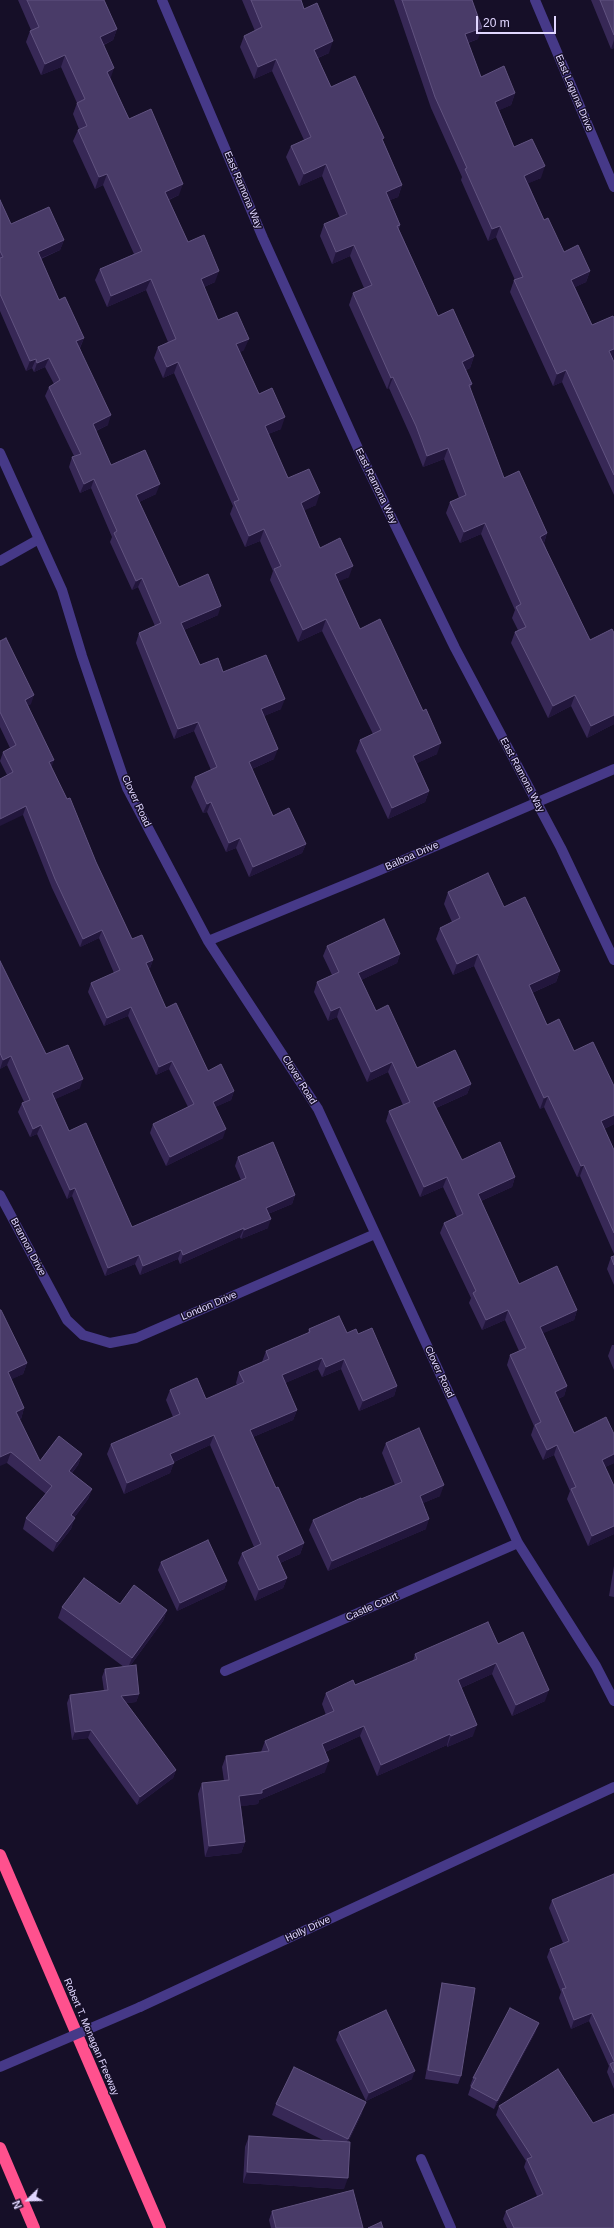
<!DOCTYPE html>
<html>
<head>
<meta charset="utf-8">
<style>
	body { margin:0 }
	#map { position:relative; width:614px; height:2228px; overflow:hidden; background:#160f28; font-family:Arial,sans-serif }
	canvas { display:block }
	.north { position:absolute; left:8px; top:2180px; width:40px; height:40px; -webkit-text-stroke:3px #160f28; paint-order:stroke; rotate:247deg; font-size:11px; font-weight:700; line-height:16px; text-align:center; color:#e0d6ff }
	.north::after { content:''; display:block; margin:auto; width:14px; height:18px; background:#e0d6ff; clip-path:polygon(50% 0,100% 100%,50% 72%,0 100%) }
	.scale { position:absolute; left:476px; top:16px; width:80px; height:18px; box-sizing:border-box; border:2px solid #e0d6ff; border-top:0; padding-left:5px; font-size:12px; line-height:14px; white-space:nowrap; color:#e0d6ff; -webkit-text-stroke:3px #160f28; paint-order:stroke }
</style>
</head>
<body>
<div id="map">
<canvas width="614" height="2228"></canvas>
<div class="north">N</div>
<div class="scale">20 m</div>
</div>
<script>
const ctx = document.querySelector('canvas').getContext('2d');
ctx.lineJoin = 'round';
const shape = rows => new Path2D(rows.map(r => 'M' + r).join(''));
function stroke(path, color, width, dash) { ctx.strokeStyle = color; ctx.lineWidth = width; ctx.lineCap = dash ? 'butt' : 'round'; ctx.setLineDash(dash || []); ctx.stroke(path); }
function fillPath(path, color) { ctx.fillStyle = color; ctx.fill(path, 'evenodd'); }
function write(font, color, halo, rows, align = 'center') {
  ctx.font = font + ' Arial,sans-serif'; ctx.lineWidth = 3; ctx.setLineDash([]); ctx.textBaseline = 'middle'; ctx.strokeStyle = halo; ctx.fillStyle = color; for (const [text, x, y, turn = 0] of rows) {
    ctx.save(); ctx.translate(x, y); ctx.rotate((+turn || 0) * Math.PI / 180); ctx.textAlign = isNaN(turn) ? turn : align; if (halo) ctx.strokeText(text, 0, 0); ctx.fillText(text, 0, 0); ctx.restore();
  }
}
const minor = shape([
	[162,0,263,238,361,455,455,648,561,848,614,960],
	[535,0,614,187],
	[0,453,62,590,82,656,127,788,208,941,318,1109,518,1543,596,1666,614,1701],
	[0,561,39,539],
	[208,941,378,871,614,769],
	[0,1195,67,1320,83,1335,110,1343,136,1338,375,1234],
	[225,1671,518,1543],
	[421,2159,451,2228]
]);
const tertiary = shape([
	[140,2007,614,1787]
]);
const motorway = shape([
	[0,1855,160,2228],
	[0,2148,34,2228]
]);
const tertiaryBridge = shape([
	[0,2067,140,2007]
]);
const wall = shape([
	[18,0,104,0,117,29,113,40,104,45,111,79,129,119,179,195,169,200,188,242,215,282,204,287,218,320,244,350,240,352,259,394,281,429,268,434,288,478,316,505,304,510,320,548,349,577,338,581,360,629,437,754,417,763,429,791,425,802,388,819,356,751,360,740,373,734,322,631,298,642,270,580,273,571,260,541,245,547,230,514,233,506,174,373,163,378,154,358,158,347,168,342,146,290,107,307,95,280,100,269,134,254,103,185,95,189,73,141,78,130,79,129,73,114,77,103,61,67,41,75,26,42,30,31,31,30],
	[242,0,301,0,304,9,329,53,318,58,331,87,383,141,402,185,398,197,390,200,400,225,399,229,438,316,474,356,470,368,466,370,472,384,470,388,504,478,547,533,544,543,614,724,587,738,571,706,548,718,511,643,515,632,518,630,512,618,515,610,481,534,460,543,446,513,450,502,459,498,444,459,423,467,411,437,389,388,387,389,349,305,353,293,364,288,350,256,332,264,320,236,324,224,340,218,322,176,299,186,286,157,291,146,304,140,272,71,254,79,240,47,244,36,255,31],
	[394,0,472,0,478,39,468,43,481,77,515,93,511,105,499,110,514,147,541,178,528,183,544,220,564,252,590,271,586,282,575,287,592,325,614,318,614,358,613,359,614,362,614,495,562,382,553,386,510,292,514,280,515,280,496,237,488,241,461,180,462,177,431,108],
	[591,0,614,0,614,48,611,49],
	[0,200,11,224,64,240,60,250,41,259,59,300,84,338,80,348,108,425,96,431,111,465,156,494,139,502,179,587,218,615,184,630,200,665,223,672,281,709,264,716,274,759,252,769,273,816,306,844,302,853,249,877,236,848,226,852,207,812,203,813,191,787,195,777,211,770,194,731,174,739,136,643,139,633,155,626,138,587,132,590,110,542,112,537,91,488,80,493,69,467,72,457,74,456,45,396,49,387,54,384,45,367,34,372,32,368,26,371,0,311],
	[0,641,31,704,28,705,51,767,132,939,153,960,150,968,148,969,166,1008,208,1071,234,1091,231,1100,215,1107,223,1138,166,1166,150,1133,153,1124,188,1107,169,1069,156,1075,128,1016,104,1026,88,992,91,983,114,973,99,938,80,947,52,888,23,815,7,775,0,761,3,752,10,748,0,727],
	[448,892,504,907,560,971,556,982,532,993,547,1025,574,1051,614,1086,614,1124,604,1129,614,1150,614,1254,580,1176,577,1177,544,1107,540,1109,474,966,453,975,436,939,440,928,452,922,444,904],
	[327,946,400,954,397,963,361,980,376,1011,417,1068,471,1084,467,1094,436,1108,462,1160,515,1177,512,1187,481,1201,519,1284,577,1310,574,1320,543,1333,567,1386,564,1396,558,1399,574,1433,614,1463,605,1467,614,1486,614,1534,588,1546,567,1499,570,1491,554,1455,543,1460,531,1435,534,1426,507,1365,510,1355,519,1351,505,1320,482,1330,469,1303,471,1298,440,1233,444,1223,457,1217,443,1187,420,1197,386,1121,389,1111,403,1105,388,1072,367,1082,337,1017,328,1021,314,992,317,982,332,975,323,956],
	[0,961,46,1054,80,1088,55,1099,69,1131,132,1227,241,1180,235,1166,238,1157,295,1195,292,1204,268,1214,268,1228,241,1239,240,1237,180,1264,178,1259,140,1275,135,1264,105,1276,72,1196,67,1199,37,1134,30,1137,18,1112,22,1103,24,1102,7,1065,0,1069],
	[614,1256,614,1285,607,1269,611,1257],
	[0,1310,27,1363,23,1374,11,1379,24,1408,21,1419,19,1419,40,1461,82,1454,78,1465,72,1473,92,1489,88,1499,74,1518,71,1529,53,1552,23,1529,26,1518,46,1494,7,1463],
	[309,1329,358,1334,397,1386,394,1396,359,1411,341,1369,322,1377,318,1369,285,1383,297,1410,293,1420,253,1437,276,1488,304,1543,300,1554,280,1563,287,1578,283,1588,255,1601,238,1563,242,1553,254,1547,210,1445,174,1462,170,1473,124,1494,107,1454,111,1444,173,1417,166,1400,170,1390,206,1399,237,1385,236,1383,239,1372,262,1362,266,1351,308,1333],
	[612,1345,614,1345,614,1370,608,1356],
	[386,1443,440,1496,423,1503,426,1529,328,1571,309,1530,313,1520,395,1485,382,1453],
	[161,1562,227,1581,224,1589,177,1611,158,1570],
	[614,1566,614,1597,609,1596],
	[120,1604,167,1610,163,1621,130,1666,139,1694,136,1702,126,1703,176,1770,173,1778,137,1805,88,1738,72,1740,67,1703,70,1695,104,1691,102,1677,105,1669,124,1667,58,1618,62,1607],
	[498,1644,545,1701,512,1716,492,1674,461,1688,473,1736,447,1747,447,1745,377,1776,360,1736,325,1752,325,1772,259,1800,258,1804,241,1806,245,1842,241,1853,205,1857,198,1794,202,1783,224,1781,222,1767,226,1756,261,1752,265,1741,326,1715,322,1704,326,1693,355,1685,413,1661,415,1654],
	[614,1874,614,2089,607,2072,609,2066,589,2021,571,2029,559,1998,561,1992,547,1957,550,1949,563,1943,549,1908,552,1900],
	[442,1983,461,2076,458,2084,425,2079,440,1991],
	[536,2031,494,2109,468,2095,471,2086,470,2086,473,2078],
	[339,2032,412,2079,366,2101,336,2040],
	[276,2104,362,2113,348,2142,344,2189,243,2183,245,2147,249,2136,323,2140,272,2115],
	[499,2106,593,2123,614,2228,507,2228,503,2219,506,2211,537,2196,524,2167,526,2161,496,2115],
	[272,2211,363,2228,271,2228,269,2220]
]);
const shadedWall = shape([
	[482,28,478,39,461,45,465,34],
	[117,29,113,40,96,48,100,37],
	[614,40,614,48,611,49],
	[333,41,329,53,310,61,314,50],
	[65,55,61,67,41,75,45,64],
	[276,59,272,71,254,79,258,67],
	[114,68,110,80,107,72],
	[515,93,511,105,491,114,495,102],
	[326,164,322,176,299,186,304,174],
	[545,166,541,178,520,187,524,176],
	[107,174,103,185,95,189,99,177],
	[183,184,179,195,161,203,165,192],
	[402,185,398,197,382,203,386,192],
	[500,226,496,237,488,241,492,229],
	[64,240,60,250,34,261,38,252],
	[354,245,350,256,332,264,336,252],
	[219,271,215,282,197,290,201,279],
	[590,271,586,282,567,291,571,280],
	[151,279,146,290,107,307,111,296],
	[84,338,80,347,73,351,76,341],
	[249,339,244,350,232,356,236,344],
	[614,349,614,358,605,362,609,351],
	[474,356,470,368,458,373,462,362],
	[49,358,45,367,34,372,37,363],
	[36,359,32,368,26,371,30,361],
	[178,362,174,373,163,378,167,367],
	[566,370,562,382,553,386,557,374],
	[393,377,389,388,387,389,391,378],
	[111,415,108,425,89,434,93,424],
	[285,417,281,429,261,437,265,426],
	[448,448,444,459,423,467,427,456],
	[94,479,91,488,80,493,84,484],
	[160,484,156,494,133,505,136,495],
	[320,493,316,505,297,514,301,503],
	[485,523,481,534,460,543,464,532],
	[264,529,260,541,245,547,249,536],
	[547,533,543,545,540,537],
	[353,566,349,577,331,585,335,574],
	[142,578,138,587,132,590,136,581],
	[221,606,218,615,177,633,181,623],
	[326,619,322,631,298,642,303,630],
	[34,695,31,704,22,708,25,700],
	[575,695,571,706,548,718,553,706],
	[285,699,281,709,257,719,261,709],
	[614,715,614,724,587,738,591,726],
	[198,722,194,731,174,739,178,729],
	[441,743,437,754,409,767,413,756],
	[278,749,274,759,245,772,249,762],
	[54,760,51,769,49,762],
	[429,791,425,802,388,819,392,808],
	[211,802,207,812,203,813,207,804],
	[26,806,23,815,0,826,0,819],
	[240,838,236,848,226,852,229,843],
	[306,844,302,853,249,877,253,867],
	[102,930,99,938,80,947,83,939],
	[400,954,397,963,355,983,358,973],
	[478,954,474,966,453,975,457,964],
	[153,960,150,968,142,972,146,963],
	[560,971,556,982,525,996,529,985],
	[131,1007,128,1016,104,1026,107,1018],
	[340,1007,337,1017,328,1021,331,1011],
	[11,1056,7,1065,0,1069,3,1060],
	[172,1061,169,1069,156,1075,159,1067],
	[392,1062,388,1072,367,1082,371,1072],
	[83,1079,80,1088,49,1102,52,1093],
	[471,1084,467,1094,429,1111,433,1102],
	[234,1091,231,1100,209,1110,213,1102],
	[548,1096,544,1107,540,1109,544,1098],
	[614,1115,614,1124,597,1132,601,1121],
	[41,1125,37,1134,30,1137,33,1129],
	[226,1129,223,1138,166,1166,170,1157],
	[584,1165,580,1176,577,1177,581,1166],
	[447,1177,443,1187,420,1197,424,1187],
	[515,1177,512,1187,474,1204,478,1194],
	[75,1188,72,1196,67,1199,70,1190],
	[295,1195,292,1204,263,1216,266,1208],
	[271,1219,268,1228,241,1239,244,1230],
	[244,1228,240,1237,180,1264,183,1255],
	[181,1250,178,1259,140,1275,143,1266],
	[139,1255,135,1264,105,1276,108,1268],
	[508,1310,505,1320,482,1330,486,1320],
	[577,1310,574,1320,537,1336,540,1327],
	[322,1358,318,1369,278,1386,282,1375],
	[344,1359,341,1369,322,1377,326,1367],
	[27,1363,23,1374,4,1383,8,1372],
	[397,1386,394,1396,359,1411,363,1401],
	[567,1386,564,1396,551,1402,555,1392],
	[24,1408,21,1419,12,1423,16,1412],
	[297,1410,293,1420,246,1440,250,1430],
	[214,1435,210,1445,167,1465,170,1454],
	[557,1445,554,1455,543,1460,547,1450],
	[11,1452,7,1463,0,1466,0,1457],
	[82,1454,78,1465,65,1481,69,1471],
	[614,1454,614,1463,599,1470,602,1460],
	[174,1463,170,1473,124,1494,127,1483],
	[444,1485,440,1496,416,1506,420,1496],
	[92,1489,88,1499,68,1526,71,1515],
	[75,1518,71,1529,53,1552,57,1542],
	[429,1519,426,1529,328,1571,332,1561],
	[614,1526,614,1534,588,1546,592,1536],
	[304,1543,300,1554,273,1566,277,1556],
	[287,1578,283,1588,255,1601,259,1590],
	[227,1581,224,1589,177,1611,180,1603],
	[167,1610,163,1621,127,1670,132,1658],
	[496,1663,492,1674,454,1691,458,1680],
	[549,1690,545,1701,512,1716,516,1705],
	[139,1694,136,1702,118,1704,121,1696],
	[477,1725,473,1736,447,1747,451,1736],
	[364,1726,360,1736,318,1755,322,1744],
	[91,1730,88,1738,72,1740,75,1732],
	[450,1734,447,1745,377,1776,381,1765],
	[329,1761,325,1772,259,1800,258,1804,235,1807,239,1796,262,1790],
	[176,1770,173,1778,137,1805,140,1797],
	[245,1842,241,1853,205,1857,209,1846],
	[592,2013,589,2021,571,2029,574,2020],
	[539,2023,536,2031,494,2109,497,2101],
	[415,2071,412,2079,366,2101,369,2093],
	[366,2102,362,2113,344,2150,348,2139],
	[247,2172,348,2178,344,2189,243,2183]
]);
const building = shape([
	[27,0,104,0,117,29,100,37,114,68,107,72,129,119,151,109,183,184,165,192,188,242,204,235,219,271,201,279,218,320,237,312,249,339,236,344,259,394,272,388,285,417,265,426,288,478,309,469,320,493,301,503,320,548,340,538,353,566,335,574,360,629,380,619,423,711,426,709,441,743,413,756,429,791,392,808,360,740,381,730,326,619,303,630,274,569,281,566,264,529,249,536,234,502,239,500,178,362,167,367,158,347,176,339,151,279,111,296,100,269,142,251,107,174,99,177,78,130,87,126,77,103,85,99,65,55,45,64,30,31,39,27,27,0],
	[251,0,301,0,304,9,317,3,333,41,314,50,331,87,355,76,384,138,382,139,402,185,386,192,400,225,397,226,438,316,453,309,474,356,462,362,472,384,469,385,504,478,519,471,547,533,540,537,590,640,612,629,614,633,614,715,591,726,575,695,553,706,515,632,526,627,516,607,521,604,485,523,464,532,450,502,466,495,448,448,427,456,416,426,393,377,391,378,353,293,372,285,354,245,336,252,324,224,347,214,326,164,304,174,291,146,311,137,276,59,258,67,244,36,262,27,251,0],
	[402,0,472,0,482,28,465,34,481,77,504,66,515,93,495,102,514,147,532,139,545,166,524,176,544,220,548,218,564,252,578,245,590,271,571,280,592,325,613,316,614,318,614,349,609,351,614,362,614,475,566,370,557,374,514,280,523,277,500,226,492,229,465,169,467,168,435,97,402,0],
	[600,0,614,0,614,35,600,0],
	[0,200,11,224,49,207,64,240,38,252,59,300,65,297,84,338,76,341,111,415,93,424,111,465,145,450,160,484,136,495,179,587,208,574,221,606,181,623,200,665,218,658,223,672,266,655,285,699,261,709,278,749,249,762,273,816,289,808,306,844,253,867,240,838,229,843,211,802,207,804,195,777,217,767,198,722,178,729,139,633,161,623,142,578,136,581,114,533,117,531,94,479,84,484,72,457,81,454,49,387,60,380,49,358,37,363,36,359,30,361,0,294,0,258,3,257,0,251,0,200],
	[6,638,34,695,25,700,54,760,49,762,67,799,70,798,96,862,132,939,142,935,153,960,146,963,166,1008,176,1003,208,1071,221,1064,234,1091,213,1102,226,1129,170,1157,153,1124,194,1104,172,1061,159,1067,131,1007,107,1018,91,983,120,970,102,930,83,939,55,879,26,806,0,819,0,779,13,772,3,752,16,745,0,712,0,641,6,638],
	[488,873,504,907,525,897,560,971,529,985,547,1025,559,1019,574,1051,593,1042,614,1086,614,1115,601,1121,614,1150,614,1233,584,1165,581,1166,548,1096,544,1098,478,954,457,964,440,928,460,918,448,892,488,873],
	[384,919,400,954,358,973,376,1011,388,1005,417,1068,455,1050,471,1084,433,1102,462,1160,500,1142,515,1177,478,1194,519,1284,557,1266,577,1310,540,1327,567,1386,555,1392,574,1433,606,1417,614,1434,614,1454,602,1460,614,1486,614,1526,592,1536,571,1489,576,1487,557,1445,547,1450,535,1425,541,1422,510,1355,526,1348,508,1310,486,1320,473,1293,476,1291,444,1223,463,1214,447,1177,424,1187,389,1111,410,1102,392,1062,371,1072,340,1007,331,1011,317,982,339,972,327,946,384,919],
	[0,961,46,1054,68,1045,83,1079,52,1093,69,1131,86,1123,132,1227,246,1178,238,1157,273,1142,295,1195,266,1208,271,1219,244,1230,244,1228,183,1255,181,1250,143,1266,139,1255,108,1268,75,1188,70,1190,41,1125,33,1129,22,1103,30,1100,11,1056,3,1060,0,1053,0,961],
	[614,1256,614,1265,611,1257,614,1256],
	[0,1310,1,1310,27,1363,8,1372,24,1408,16,1412,40,1461,59,1436,82,1454,69,1471,92,1489,71,1515,75,1518,57,1542,26,1518,52,1486,11,1452,0,1457,0,1310],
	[339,1316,347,1333,356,1329,358,1334,372,1328,397,1386,363,1401,344,1359,326,1367,322,1358,282,1375,297,1410,250,1430,276,1488,278,1487,304,1543,277,1556,287,1578,259,1590,242,1553,261,1544,214,1435,170,1454,174,1463,127,1483,111,1444,180,1414,170,1390,197,1378,206,1399,244,1382,239,1372,269,1359,266,1351,310,1332,309,1329,339,1316],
	[419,1428,444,1485,420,1496,429,1519,332,1561,313,1520,361,1498,361,1499,402,1482,386,1443,419,1428],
	[208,1540,227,1581,180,1603,161,1562,208,1540],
	[84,1578,120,1604,134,1585,167,1610,132,1658,62,1607,84,1578],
	[488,1622,498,1644,523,1632,549,1690,516,1705,496,1663,458,1680,477,1725,451,1736,450,1734,381,1765,364,1726,322,1744,329,1761,262,1790,262,1793,239,1796,245,1842,209,1846,202,1783,229,1780,226,1756,269,1751,265,1741,334,1711,326,1693,353,1680,355,1685,417,1659,415,1654,488,1622],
	[136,1665,139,1694,121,1696,176,1770,140,1797,91,1730,75,1732,70,1695,108,1690,105,1669,136,1665],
	[614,1874,614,2061,592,2013,574,2020,562,1989,566,1988,550,1949,569,1941,552,1900,614,1874],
	[442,1983,475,1988,461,2076,428,2070,442,1983],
	[510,2008,539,2023,497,2101,471,2087,476,2078,473,2078,510,2008],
	[386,2010,415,2071,369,2093,339,2032,386,2010],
	[614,2062,614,2073,610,2064,614,2062],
	[294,2067,366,2102,348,2139,276,2104,294,2067],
	[558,2069,593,2123,614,2114,614,2228,514,2228,506,2211,543,2194,527,2159,532,2157,499,2106,558,2069],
	[249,2136,350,2142,348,2178,247,2172,249,2136],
	[353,2190,363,2228,276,2228,272,2211,353,2190],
	[381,2222,383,2228,368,2228,381,2222]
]);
const streetNames = [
	["East Laguna Drive",574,93,67],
	["East Ramona Way",243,190,67],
	["East Ramona Way",376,486,64],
	["East Ramona Way",522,775,62],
	["Clover Road",136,801,65],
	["Balboa Drive",412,856,-24],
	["Clover Road",299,1080,58],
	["Brannon Drive",28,1247,62],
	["London Drive",209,1306,-23],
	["Clover Road",439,1372,65],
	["Castle Court",372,1607,-24],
	["Holly Drive",308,1929,-25],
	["Robert T. Monagan Freeway",91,2037,67]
];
stroke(minor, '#463988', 10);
stroke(tertiary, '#463988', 10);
stroke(motorway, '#ff518e', 12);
stroke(tertiaryBridge, '#463988', 10);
fillPath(wall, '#372856');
fillPath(shadedWall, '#22163c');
fillPath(building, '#493b68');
stroke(building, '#615380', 1);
write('10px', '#e0d6ff', '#160f28', streetNames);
</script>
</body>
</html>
